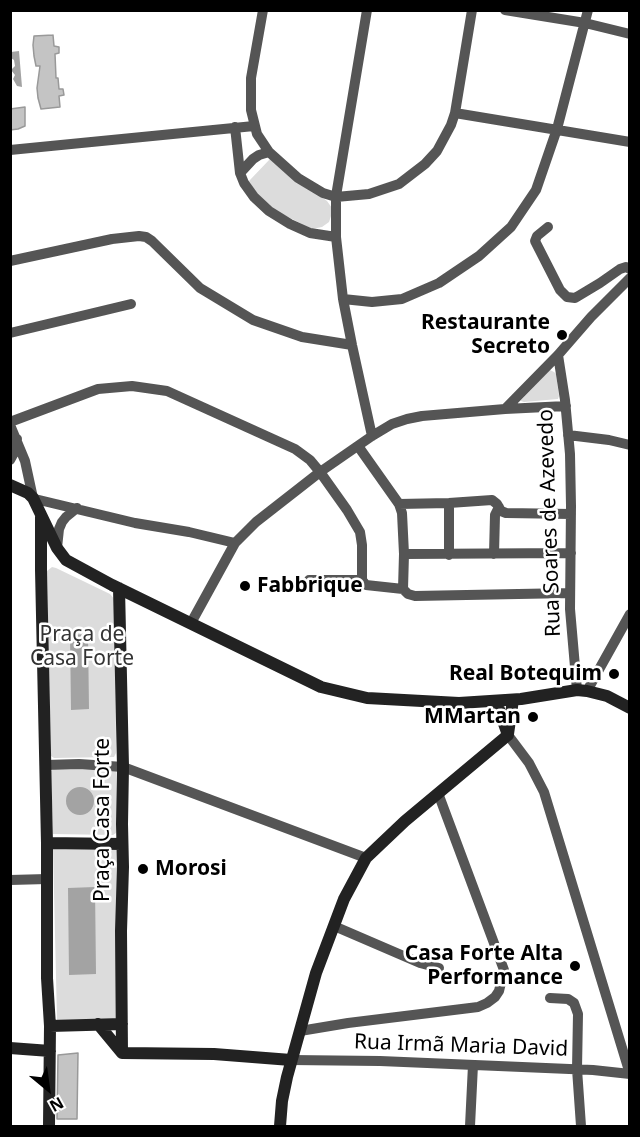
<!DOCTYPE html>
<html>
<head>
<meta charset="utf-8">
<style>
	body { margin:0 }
	#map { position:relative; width:640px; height:1137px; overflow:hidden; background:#fff; font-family:"Noto Sans",sans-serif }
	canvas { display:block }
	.frame { position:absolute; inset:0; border:12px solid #000; pointer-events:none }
	.north { position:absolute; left:18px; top:1059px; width:60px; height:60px; -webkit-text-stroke:4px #fff; paint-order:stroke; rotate:151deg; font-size:16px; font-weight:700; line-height:24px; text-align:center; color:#000 }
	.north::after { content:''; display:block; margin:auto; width:21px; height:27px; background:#000; clip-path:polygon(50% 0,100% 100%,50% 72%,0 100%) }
</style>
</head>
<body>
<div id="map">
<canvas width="640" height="1137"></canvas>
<div class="frame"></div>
<div class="north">N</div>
</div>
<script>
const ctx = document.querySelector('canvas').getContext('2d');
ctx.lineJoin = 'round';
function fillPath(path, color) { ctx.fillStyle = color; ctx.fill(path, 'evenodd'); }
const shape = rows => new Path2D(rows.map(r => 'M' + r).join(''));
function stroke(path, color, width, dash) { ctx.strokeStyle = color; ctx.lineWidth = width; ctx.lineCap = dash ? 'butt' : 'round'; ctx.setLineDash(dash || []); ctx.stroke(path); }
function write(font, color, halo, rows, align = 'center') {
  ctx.font = font + ' "Noto Sans",sans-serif'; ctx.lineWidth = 5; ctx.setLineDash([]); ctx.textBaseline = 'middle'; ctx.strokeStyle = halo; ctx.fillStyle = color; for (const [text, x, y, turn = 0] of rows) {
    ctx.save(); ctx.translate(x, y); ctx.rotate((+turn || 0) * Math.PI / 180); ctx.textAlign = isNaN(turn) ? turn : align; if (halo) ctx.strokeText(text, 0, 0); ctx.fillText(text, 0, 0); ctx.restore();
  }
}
const green = shape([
	[270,159,327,201,332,208,331,216,329,222,322,227,312,229,276,211,257,194,249,181],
	[550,370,554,372,556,374,559,396,558,399,524,402,521,401,521,400],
	[52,567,56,568,110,594,115,600,116,753,114,757,54,758,51,756,47,571],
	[54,769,116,770,116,833,113,835,53,834,51,771],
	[53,849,117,849,117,1019,57,1020]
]);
const water = shape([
	[19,51,22,87,17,86,13,79,15,75,11,70,15,66,14,60,11,58,11,52],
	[88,634,89,709,71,710,70,635],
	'66 801a14 14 0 1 1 28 0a14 14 0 1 1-28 0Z',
	[95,887,96,974,69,975,68,888]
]);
const building = shape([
	[53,35,54,46,59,47,59,53,55,54,56,78,58,78,59,89,63,89,64,95,59,96,60,107,41,109,38,98,37,88,40,66,36,66,34,56,33,45,34,36,53,35],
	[25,107,25,126,18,129,10,130,10,109,25,107],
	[78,1053,77,1119,57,1119,58,1055,78,1053]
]);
const street = shape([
	[263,10,251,78,251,110,257,134,269,152,298,178,323,193,336,197,369,194,399,184,425,164,437,151,451,125,455,113,472,10],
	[367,10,336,196,336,237,343,299,352,345,372,436],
	[505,10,585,23,630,34],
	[455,113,630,142],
	[235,127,240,173,244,183,254,197,269,211,290,224,310,233,336,237],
	[10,150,254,126],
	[240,173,253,159,259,155,269,152],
	[548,227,537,236,535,241,560,290,567,297,575,298,600,283,620,269,626,267,630,269],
	[10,261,112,239,139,236,146,237,152,241,200,288,253,320,302,337,352,345],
	[343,299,372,302,402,299,439,283,479,256,511,227,536,190,557,129,588,10],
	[10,333,131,304],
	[558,355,565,400,570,454,571,506,570,609,577,690],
	[505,409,566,406],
	[10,422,98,389,132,386,167,391,295,449,310,460,320,472,347,510,360,532,362,545,362,580],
	[10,425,25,461,33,498],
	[568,435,609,440,630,445],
	[358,446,399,504,449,503,492,500,497,504,501,511,506,513,571,514],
	[10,460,15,451,17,439],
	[35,499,135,523,189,532,235,543],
	[449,503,449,555],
	[399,504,402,513,404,554,403,589],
	[57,548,59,529,62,522,66,517,77,508],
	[404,554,571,553],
	[494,554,495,515,499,507],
	[309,580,362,580,366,585,403,589,408,594,415,596,570,593],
	[191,623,235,543,256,522,320,472,372,436,392,424,407,419,422,416,505,409,558,355,591,317,630,278],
	[587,691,630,614],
	[508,735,529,763,544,792,630,1074],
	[46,765,79,764,123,767,366,858],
	[10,880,47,879],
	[334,926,420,963,439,968],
	[550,998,568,999,574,1003,578,1014,577,1069,581,1126],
	[300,1031,348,1023,478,1007,487,1003,495,997,499,991,504,970,438,793],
	[291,1060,380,1061,593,1070,630,1074],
	[470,1126,473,1065]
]);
const secondary = shape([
	[10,485,28,493,33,498,57,548,66,560,112,585,321,687,367,698,459,703,521,699,577,690,587,691,607,696,630,708],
	[41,517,41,570,47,843,47,978,50,1026,49,1126],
	[119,588,123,767,122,824,123,867,121,931,122,1053],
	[496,701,508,735],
	[508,734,513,700],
	[47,843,122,844],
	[98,1024,122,1053,214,1054,291,1060],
	[50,1026,122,1024],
	[10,1048,50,1051],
	[280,1126,282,1101,287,1077,316,973,344,899,366,858,405,821,508,735]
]);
const markers = [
	[562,335,6,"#000"],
	[245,586,6,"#000"],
	[614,674,6,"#000"],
	[533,717,6,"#000"],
	[143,869,6,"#000"],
	[575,966,6,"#000"]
];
const poiNames = [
	["Restaurante",550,323],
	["Secreto",550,347],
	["Fabbrique",257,586,"left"],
	["Real Botequim",602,674],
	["MMartan",521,717],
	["Morosi",155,869,"left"],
	["Casa Forte Alta",563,954],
	["Performance",563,978]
];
const streetNames = [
	["Rua Soares de Azevedo",550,523,-92],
	["Praça Casa Forte",103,820,-90],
	["Rua Irmã Maria David",461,1046,2]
];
const parkNames = [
	["Praça de",82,635],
	["Casa Forte",82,659]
];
fillPath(green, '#dcdcdc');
fillPath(water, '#a3a3a3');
fillPath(building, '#c4c4c4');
stroke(building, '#999', 1.5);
stroke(street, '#555', 10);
stroke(secondary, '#222', 12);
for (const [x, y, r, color] of markers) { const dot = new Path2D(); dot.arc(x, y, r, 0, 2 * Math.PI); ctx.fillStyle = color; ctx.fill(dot); stroke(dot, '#fff', 2); }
write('bold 21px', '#000', '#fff', poiNames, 'right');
write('21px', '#000', '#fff', streetNames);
write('21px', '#333', '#fff', parkNames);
</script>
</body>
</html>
